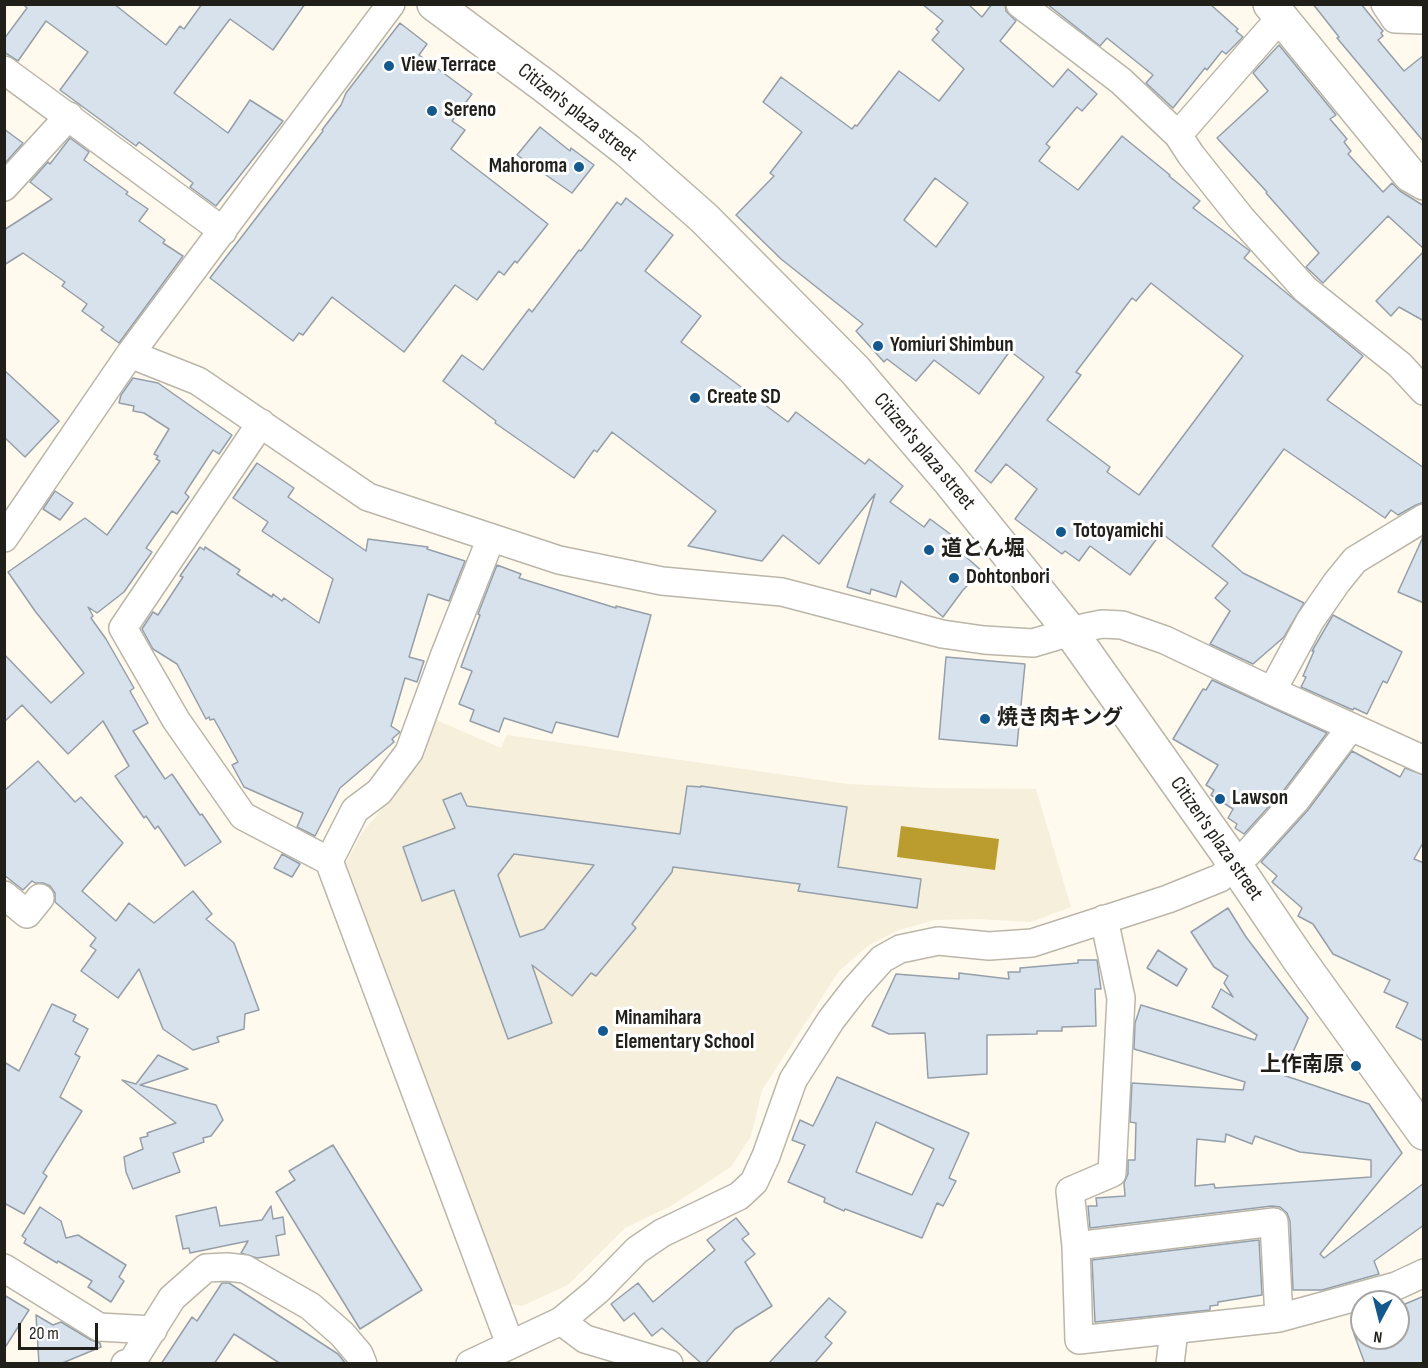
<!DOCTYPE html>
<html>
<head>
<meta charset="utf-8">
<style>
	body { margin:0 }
	#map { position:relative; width:1428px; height:1368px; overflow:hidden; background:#fffaed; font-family:"Sofia Sans Condensed",sans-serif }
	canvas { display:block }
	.frame { position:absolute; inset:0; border:6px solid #211f1a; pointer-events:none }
	.north { position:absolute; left:1350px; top:1290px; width:60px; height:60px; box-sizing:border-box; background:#fff; border:2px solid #a6a5a3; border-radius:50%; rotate:187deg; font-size:16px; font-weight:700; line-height:24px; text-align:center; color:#211f1a }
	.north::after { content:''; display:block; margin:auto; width:21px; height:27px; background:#13598e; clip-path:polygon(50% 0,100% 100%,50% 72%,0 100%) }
	.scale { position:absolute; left:18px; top:1323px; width:80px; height:27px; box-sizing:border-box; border:3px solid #211f1a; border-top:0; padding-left:8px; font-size:18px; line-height:21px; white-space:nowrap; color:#211f1a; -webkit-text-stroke:4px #fff; paint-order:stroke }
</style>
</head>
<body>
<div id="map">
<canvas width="1428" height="1368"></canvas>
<div class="frame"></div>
<div class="north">N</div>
<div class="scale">20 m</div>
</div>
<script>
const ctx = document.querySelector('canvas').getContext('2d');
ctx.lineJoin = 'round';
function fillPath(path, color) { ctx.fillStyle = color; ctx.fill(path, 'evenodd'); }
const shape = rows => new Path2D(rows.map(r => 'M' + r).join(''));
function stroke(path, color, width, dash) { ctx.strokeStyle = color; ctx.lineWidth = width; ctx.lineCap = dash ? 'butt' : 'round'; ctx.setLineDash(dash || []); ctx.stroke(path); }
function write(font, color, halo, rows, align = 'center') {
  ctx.font = font + ' "Sofia Sans Condensed","Noto Sans JP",sans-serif'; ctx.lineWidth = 6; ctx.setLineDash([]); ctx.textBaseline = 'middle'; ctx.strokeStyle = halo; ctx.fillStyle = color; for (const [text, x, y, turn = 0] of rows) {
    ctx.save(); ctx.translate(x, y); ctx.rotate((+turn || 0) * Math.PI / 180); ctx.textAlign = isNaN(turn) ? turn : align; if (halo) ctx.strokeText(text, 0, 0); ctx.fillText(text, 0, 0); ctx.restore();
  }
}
const built = shape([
	[434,719,501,748,507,735,848,784,932,788,1036,789,1071,907,1031,922,978,919,935,920,899,930,869,945,839,971,762,1090,751,1136,731,1167,671,1206,625,1228,568,1285,522,1306,511,1304,343,869,361,834,418,765]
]);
const water = shape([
	[901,826,999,839,995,870,897,857]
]);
const building = shape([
	[23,4,114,4,166,45,180,26,184,29,202,4,305,4,273,50,230,19,174,93,228,133,250,100,283,121,216,206,190,187,193,183,139,142,136,146,60,90,88,52,46,21,18,61,4,52,4,39,27,8,23,4],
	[922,4,968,4,982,17,992,4,1005,4,1006,11,1016,21,1000,41,1053,87,1068,69,1097,94,1082,111,1077,107,1046,144,1050,147,1039,161,1078,190,1122,136,1170,175,1169,176,1200,201,1193,208,1250,251,1244,258,1363,356,1327,400,1424,468,1424,502,1416,505,1398,515,1391,510,1385,518,1284,449,1212,546,1243,573,1304,603,1284,637,1253,664,1210,644,1230,611,1215,598,1228,583,1161,533,1130,575,1090,546,1079,561,1065,551,1062,554,1015,519,1037,489,1006,464,991,483,975,471,1044,377,1010,351,979,394,934,360,916,381,887,359,884,362,856,331,863,324,781,259,736,215,774,176,770,173,802,132,763,102,781,77,852,129,855,125,857,126,899,71,939,101,964,69,932,40,939,32,936,29,943,21,922,4],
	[935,178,968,203,936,247,904,220,935,178],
	[1151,283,1243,356,1139,495,1107,472,1110,467,1047,420,1081,375,1076,372,1132,298,1136,301,1151,283],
	[1047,4,1210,4,1238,29,1236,31,1243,37,1226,54,1222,51,1207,70,1205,68,1173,108,1146,83,1153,75,1107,38,1100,46,1047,4],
	[1313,4,1361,4,1383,31,1381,33,1383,36,1378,40,1404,71,1424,55,1424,142,1337,38,1339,37,1313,4],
	[400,23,427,44,419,55,472,94,452,121,465,130,451,149,548,224,517,263,515,261,504,275,499,271,477,300,455,285,404,352,332,297,303,335,299,333,293,341,210,278,323,131,322,130,341,105,346,93,400,23],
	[1279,45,1336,115,1330,119,1347,139,1344,142,1351,151,1348,154,1383,192,1392,183,1400,191,1424,206,1424,249,1388,216,1323,283,1306,267,1319,253,1266,193,1267,192,1217,138,1268,91,1253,73,1279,45],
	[540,127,570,151,571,148,594,165,572,193,517,155,540,127],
	[4,129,23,143,6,162,4,160,4,129],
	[70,138,89,152,84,160,128,192,126,194,148,209,139,221,165,240,163,243,183,256,119,343,101,330,104,327,82,311,87,304,62,286,65,282,23,253,4,265,4,230,52,199,30,182,48,162,50,164,70,138],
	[626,198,673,235,645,271,701,316,681,342,788,422,796,412,865,464,869,459,903,486,890,502,924,527,930,519,953,536,949,542,982,571,963,590,943,617,901,581,896,597,871,589,870,594,847,587,875,494,819,564,783,535,762,561,688,546,716,511,612,432,597,452,594,450,574,478,495,423,496,421,443,381,462,355,483,370,529,309,532,312,579,250,581,251,617,202,621,205,626,198],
	[1424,251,1424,321,1399,307,1391,316,1376,301,1424,251],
	[4,370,59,421,25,457,4,437,4,370],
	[133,378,158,383,232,435,219,454,213,450,185,493,189,497,177,514,172,511,146,548,152,552,124,592,97,613,88,607,93,616,91,618,106,639,134,688,130,691,148,723,133,731,165,779,172,774,200,815,202,814,221,842,185,866,158,826,155,829,146,816,144,818,115,776,129,766,103,721,68,754,22,705,4,722,4,654,51,703,84,673,35,611,8,572,85,518,107,535,160,461,156,459,158,456,154,454,169,429,144,413,133,411,134,406,119,403,121,395,133,378],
	[257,463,294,488,288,497,366,551,368,539,428,547,427,549,465,561,449,601,428,594,409,657,424,661,417,682,405,678,391,726,400,732,392,739,394,742,340,788,315,836,297,827,303,813,244,787,232,765,238,762,214,719,210,720,209,717,206,719,177,664,153,649,142,629,153,612,158,615,183,577,180,576,200,547,204,550,205,547,240,570,237,574,272,597,273,594,282,601,284,598,319,623,333,579,262,531,268,522,233,498,257,463],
	[55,491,73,503,60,520,43,509,55,491],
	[1423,537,1424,537,1424,603,1398,592,1423,537],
	[497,565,521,574,519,578,616,608,616,606,651,615,618,737,556,722,552,733,504,718,499,732,470,721,474,710,459,704,472,671,461,667,480,615,478,614,497,565],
	[1333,615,1402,652,1387,683,1383,681,1367,714,1354,708,1353,710,1301,687,1306,677,1303,676,1314,651,1312,651,1333,615],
	[946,657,1025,664,1017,746,939,739,946,657],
	[1212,680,1327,733,1284,790,1244,834,1235,828,1237,824,1228,818,1233,809,1211,795,1214,790,1206,785,1218,765,1173,739,1203,689,1206,690,1212,680],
	[1352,751,1400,777,1405,768,1424,775,1424,841,1414,859,1424,863,1424,1041,1396,1027,1408,1003,1384,992,1390,980,1333,954,1313,924,1298,916,1302,908,1272,882,1277,876,1261,862,1308,810,1352,751],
	[38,761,75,802,81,797,123,843,82,891,116,921,129,903,154,923,193,891,212,914,206,919,234,943,259,1010,245,1014,244,1029,217,1037,219,1042,193,1050,163,1029,139,969,118,998,81,971,96,950,90,946,96,938,55,902,55,893,50,886,43,883,35,883,32,881,23,890,4,875,4,791,38,761],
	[687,786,701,787,701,786,847,807,838,867,921,879,917,908,798,891,800,884,673,867,672,872,632,924,636,928,596,976,591,973,572,996,532,965,552,1023,508,1039,454,890,422,901,403,847,455,828,443,800,461,793,467,806,680,834,687,786],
	[514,854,594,865,544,929,520,937,498,875,514,854],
	[282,854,300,864,292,877,274,868,282,854],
	[1228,908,1246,937,1308,1018,1283,1075,1369,1104,1402,1153,1320,1254,1324,1258,1424,1183,1424,1225,1374,1261,1379,1274,1322,1290,1293,1290,1290,1221,1287,1213,1280,1207,1272,1206,1090,1228,1088,1206,1097,1206,1096,1198,1125,1196,1124,1183,1128,1174,1128,1160,1135,1160,1136,1123,1130,1122,1132,1083,1243,1090,1245,1082,1134,1049,1135,1023,1141,1005,1255,1040,1257,1035,1212,1007,1221,989,1233,997,1224,983,1228,976,1214,967,1191,932,1228,908],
	[1226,1134,1252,1144,1255,1136,1300,1152,1371,1160,1371,1177,1215,1188,1214,1184,1195,1186,1197,1139,1225,1142,1226,1134],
	[1158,950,1187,969,1177,986,1147,968,1158,950],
	[1078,960,1097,960,1101,989,1095,989,1096,1026,1062,1027,1062,1031,1037,1031,1037,1034,987,1035,987,1074,928,1078,925,1033,889,1034,872,1026,896,974,959,979,959,973,1009,979,1008,972,1020,972,1020,968,1078,963,1078,960],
	[52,1004,76,1015,73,1021,88,1029,75,1054,80,1057,60,1097,82,1111,43,1173,47,1176,24,1214,4,1203,4,1062,19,1071,52,1004],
	[158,1055,188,1069,140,1085,216,1105,223,1120,211,1136,203,1138,204,1142,173,1153,180,1172,133,1189,126,1172,124,1157,143,1149,140,1138,148,1136,147,1133,176,1123,122,1080,136,1084,158,1055],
	[837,1077,969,1133,949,1178,956,1181,943,1206,937,1203,922,1238,845,1209,844,1211,824,1202,825,1198,788,1182,805,1145,792,1140,800,1120,813,1126,837,1077],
	[876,1122,934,1149,912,1195,856,1172,876,1122],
	[333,1145,422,1290,360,1329,276,1192,295,1180,289,1171,333,1145],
	[271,1206,273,1219,283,1217,285,1234,276,1236,279,1255,257,1258,241,1253,248,1241,190,1253,189,1248,183,1249,176,1216,216,1207,220,1226,262,1220,271,1206],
	[40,1207,61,1221,66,1238,78,1235,126,1265,119,1277,124,1281,111,1302,88,1287,92,1281,58,1261,57,1263,24,1243,26,1239,22,1236,40,1207],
	[736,1218,749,1234,742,1239,755,1254,745,1262,772,1306,735,1329,705,1364,702,1364,662,1328,652,1336,634,1313,624,1321,611,1304,638,1283,653,1302,715,1250,707,1240,736,1218],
	[1259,1240,1262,1295,1218,1302,1218,1305,1210,1306,1210,1310,1095,1322,1092,1260,1259,1240],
	[222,1283,229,1283,338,1354,346,1364,281,1364,234,1334,214,1364,161,1364,192,1317,197,1321,222,1283],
	[4,1295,29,1310,4,1349,4,1295],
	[1424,1296,1424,1364,1365,1364,1354,1334,1362,1331,1362,1338,1398,1338,1398,1307,1424,1296],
	[829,1298,846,1312,825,1337,832,1343,814,1364,768,1364,829,1298],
	[36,1315,53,1325,61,1322,91,1340,100,1343,101,1347,60,1364,39,1364,36,1315]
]);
const street = shape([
	[1020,4,1121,81,1178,135,1191,155,1241,218,1305,289,1400,365,1424,391],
	[1385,4,1395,19,1424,20],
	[4,70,223,231],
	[1178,135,1281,17],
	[4,187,69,116],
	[130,354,198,381,368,497,559,560,662,581,782,592,942,634,984,640,1033,643,1087,627,1102,624,1122,625,1165,640,1272,691,1424,760],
	[261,423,123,628,176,720,243,816,329,861,510,1344],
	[4,538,130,354,391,4],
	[1272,691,1310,621,1337,582,1355,560,1424,518],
	[329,861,355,810,379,792,409,752,445,654,491,538],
	[4,895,27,914,40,898],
	[1104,919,1121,998,1112,1173,1070,1191,1076,1246,1079,1340,1279,1318,1396,1286,1424,1273],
	[1076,1246,1274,1222,1279,1318],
	[4,1268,99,1327,153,1330],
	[561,1321,585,1339,669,1364],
	[125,1364,132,1362,172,1298,206,1268,227,1267,245,1269,310,1306,342,1334,359,1354,363,1364],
	[470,1364,561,1321,597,1291,637,1250,662,1233,739,1196,754,1182,766,1156,793,1080,831,1020,855,989,882,959,900,949,938,941,989,946,1032,943,1168,899,1220,878,1248,853,1296,800,1351,727],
	[1170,1364,1174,1331]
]);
const secondary = shape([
	[434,4,546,87,628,151,704,218,855,370,947,478,1070,631,1225,850,1298,958,1424,1133],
	[1270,4,1410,175,1424,183]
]);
const markers = [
	[389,66,6,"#13598e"],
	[432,111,6,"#13598e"],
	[579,167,6,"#13598e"],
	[878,346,6,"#13598e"],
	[695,398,6,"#13598e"],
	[1061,532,6,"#13598e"],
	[929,550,6,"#13598e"],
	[954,578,6,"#13598e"],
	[985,719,6,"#13598e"],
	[1220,799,6,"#13598e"],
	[603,1031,6,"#13598e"],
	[1356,1066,6,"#13598e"]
];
const poiNames = [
	["View Terrace",401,66],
	["Sereno",444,111],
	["Mahoroma",567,167,"right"],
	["Yomiuri Shimbun",890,346],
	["Create SD",707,398],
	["Totoyamichi",1073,532],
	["道とん堀",941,550],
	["Dohtonbori",966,578],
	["焼き肉キング",997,719],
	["Lawson",1232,799],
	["Minamihara",615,1019],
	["Elementary School",615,1043],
	["上作南原",1344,1066,"right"]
];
const streetNames = [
	["Citizen's plaza street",577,113,38],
	["Citizen's plaza street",924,452,50],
	["Citizen's plaza street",1216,839,55]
];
fillPath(built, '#f6efdb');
fillPath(water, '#bb9c2e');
fillPath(building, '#d7e2ec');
stroke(building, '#959fa9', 1.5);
stroke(street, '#bab6a9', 30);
stroke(secondary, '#bab6a9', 36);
stroke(street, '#fff', 27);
stroke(secondary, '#fff', 33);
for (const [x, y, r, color] of markers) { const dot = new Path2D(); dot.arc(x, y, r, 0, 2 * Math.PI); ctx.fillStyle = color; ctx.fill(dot); stroke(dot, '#fff', 2); }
write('bold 21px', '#211f1a', '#fff', poiNames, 'left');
write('21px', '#211f1a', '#fff', streetNames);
</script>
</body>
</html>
